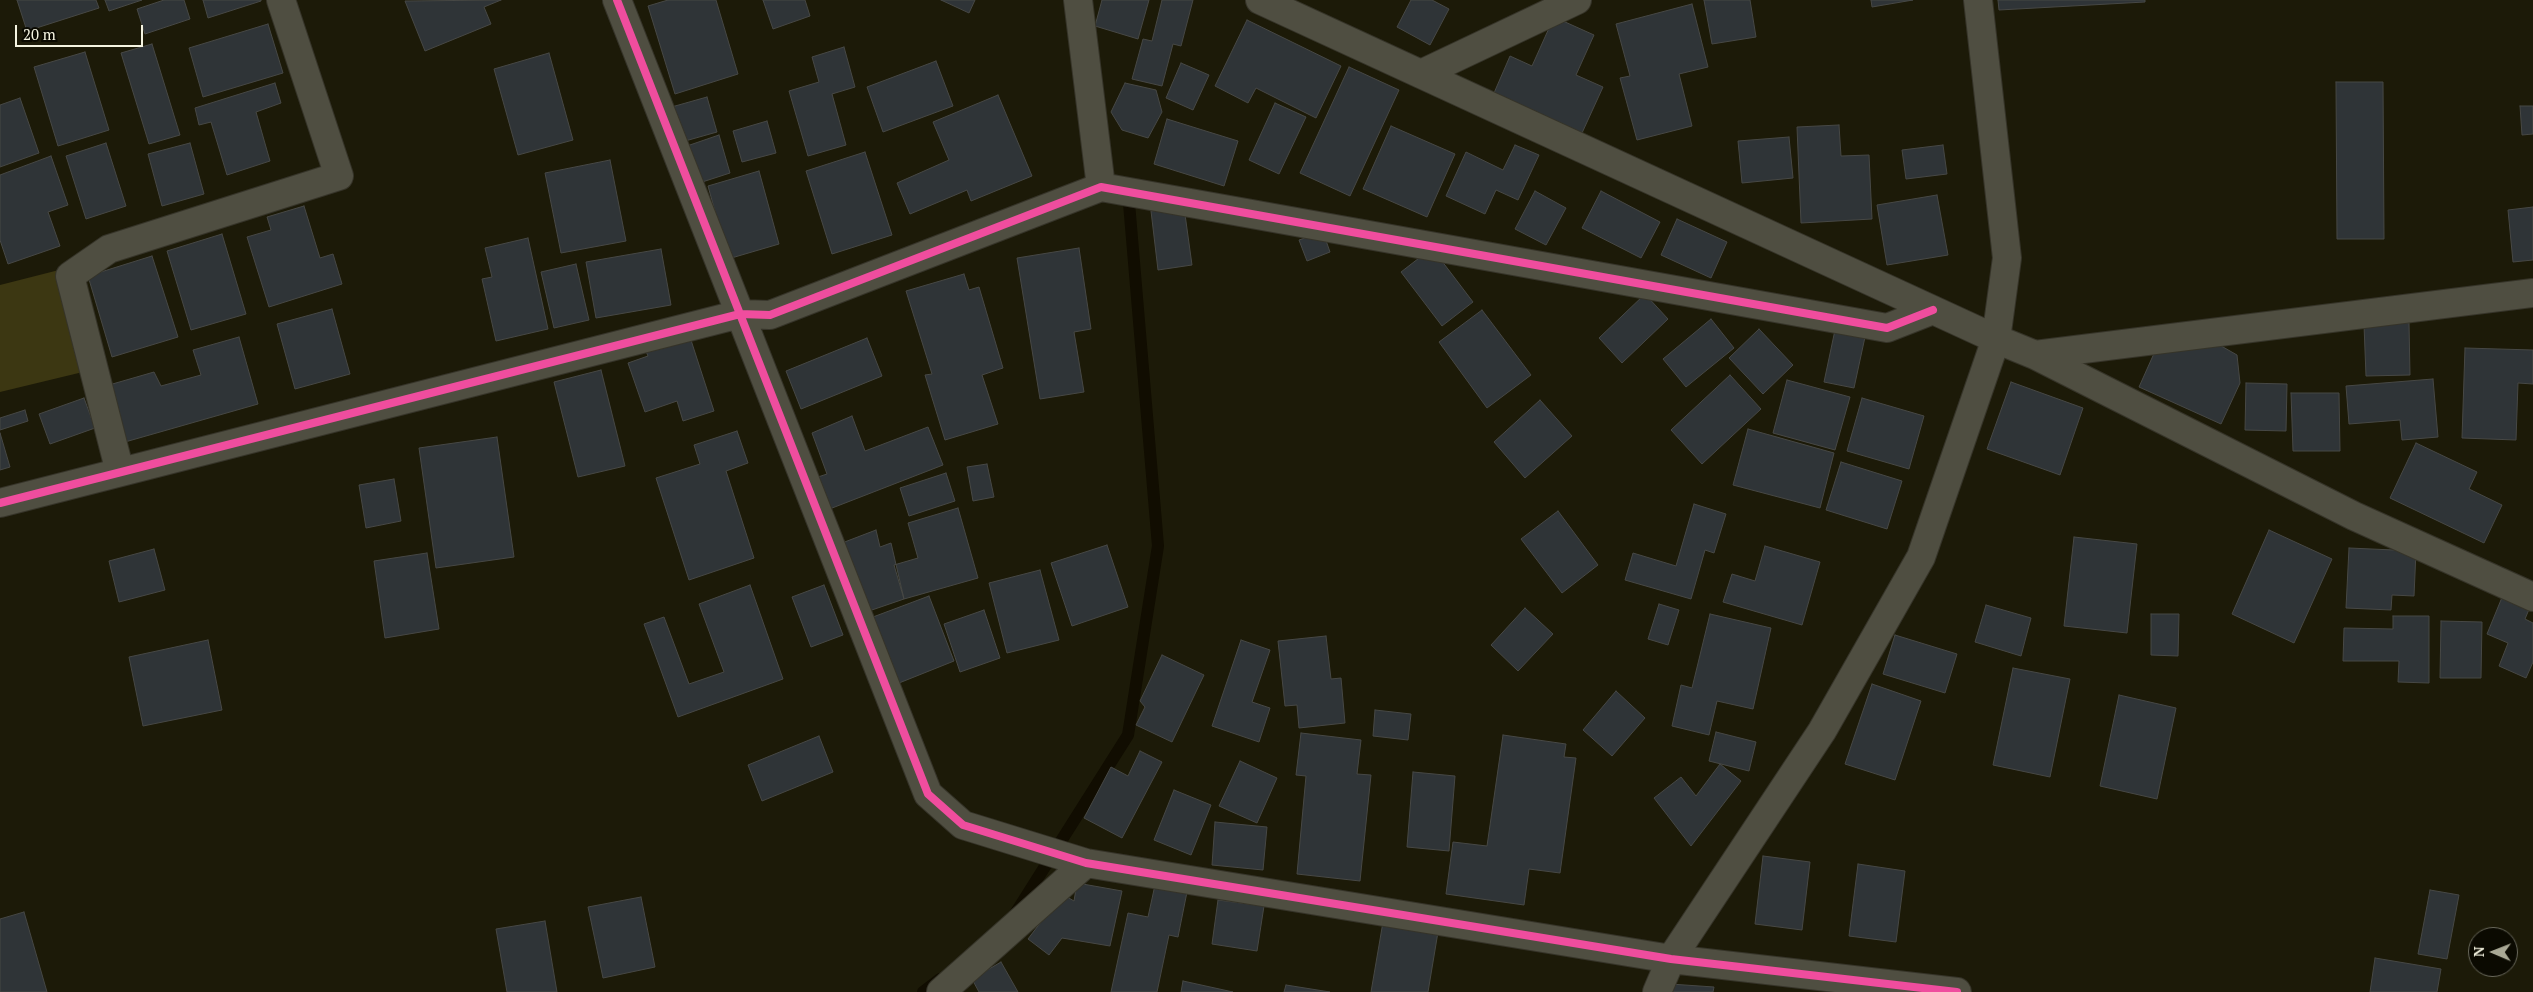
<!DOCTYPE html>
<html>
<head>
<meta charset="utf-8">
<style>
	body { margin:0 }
	#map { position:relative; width:2533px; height:992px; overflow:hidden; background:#1c1a08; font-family:"PT Serif",serif }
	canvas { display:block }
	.north { position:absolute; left:2468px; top:927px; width:50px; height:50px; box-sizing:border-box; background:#0b0a01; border:1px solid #69685b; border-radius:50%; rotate:271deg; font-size:14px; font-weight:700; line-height:20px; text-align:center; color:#f5f4e1 }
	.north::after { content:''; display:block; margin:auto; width:18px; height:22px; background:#a9a895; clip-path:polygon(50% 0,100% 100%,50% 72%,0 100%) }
	.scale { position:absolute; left:15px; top:25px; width:128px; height:22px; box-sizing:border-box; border:2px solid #f5f4e1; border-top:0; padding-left:6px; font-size:15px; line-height:18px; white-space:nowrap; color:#f5f4e1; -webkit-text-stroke:4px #0b0a01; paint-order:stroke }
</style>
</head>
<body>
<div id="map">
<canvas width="2533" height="992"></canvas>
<div class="north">N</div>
<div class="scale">20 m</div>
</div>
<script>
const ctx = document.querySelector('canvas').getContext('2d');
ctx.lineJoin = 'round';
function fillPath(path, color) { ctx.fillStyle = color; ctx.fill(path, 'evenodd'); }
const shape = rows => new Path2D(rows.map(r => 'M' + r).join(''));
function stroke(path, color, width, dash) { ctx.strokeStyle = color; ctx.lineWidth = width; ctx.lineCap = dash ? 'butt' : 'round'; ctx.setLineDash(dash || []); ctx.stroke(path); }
const green = shape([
	[59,270,87,371,0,392,0,285]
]);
const stream = shape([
	[1015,914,1128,735,1158,546,1129,203,1122,192],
	[923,992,940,979]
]);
const building = shape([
	[17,0,96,0,99,8,27,31,17,0],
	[105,0,142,0,109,11,105,0],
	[164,0,184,0,190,19,145,34,137,9,164,0],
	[203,0,261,0,261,1,208,18,203,0],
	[501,0,484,7,491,24,425,51,405,1,501,0],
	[668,0,716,0,738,74,675,94,648,6,668,0],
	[763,0,805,0,810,16,773,29,763,0],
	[941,0,975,0,969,13,941,0],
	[1102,0,1149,0,1138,39,1095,26,1102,0],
	[1162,0,1193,0,1181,46,1173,44,1162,86,1132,79,1143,39,1152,41,1162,0],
	[1411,0,1432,0,1449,9,1430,45,1397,27,1411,0],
	[1704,0,1750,0,1756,37,1712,44,1704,0],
	[1871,0,1913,0,1872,7,1871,0],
	[1998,0,2145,0,2145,2,1999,10,1998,0],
	[1692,4,1708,67,1679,74,1692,126,1637,140,1620,78,1630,76,1616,24,1692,4],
	[1554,17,1594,35,1576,75,1603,87,1582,133,1494,93,1510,56,1532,66,1554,17],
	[1247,20,1341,66,1316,118,1256,88,1248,103,1215,86,1247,20],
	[268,24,283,73,203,97,189,48,268,24],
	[152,44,180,135,149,144,121,53,152,44],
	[844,47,855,87,832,94,846,145,808,156,789,91,819,82,812,57,844,47],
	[85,52,109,130,58,146,34,67,85,52],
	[549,53,573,140,518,155,494,69,549,53],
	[936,61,953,106,883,132,867,87,936,61],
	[1181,63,1209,75,1193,110,1166,98,1181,63],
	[1349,67,1399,90,1350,196,1300,173,1349,67],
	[2336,82,2383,82,2384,239,2337,239,2336,82],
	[275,83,281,103,256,112,270,161,227,175,211,122,199,125,195,108,275,83],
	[1125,83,1156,90,1162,112,1148,138,1122,130,1111,112,1125,83],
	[998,95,1032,176,971,201,967,190,910,214,897,183,949,160,933,122,998,95],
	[707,97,717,132,678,143,668,108,707,97],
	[20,98,39,153,0,167,0,105,20,98],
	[1275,103,1306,117,1279,174,1249,160,1275,103],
	[2520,106,2533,106,2533,134,2522,135,2520,106],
	[1167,119,1238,141,1224,186,1154,164,1167,119],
	[767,121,776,153,742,162,733,131,767,121],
	[1839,125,1841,156,1869,155,1872,219,1801,223,1797,127,1839,125],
	[1391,126,1455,154,1427,217,1363,189,1391,126],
	[719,135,730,173,696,184,684,147,719,135],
	[1789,137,1793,178,1742,183,1738,141,1789,137],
	[106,143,126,206,86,219,66,156,106,143],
	[190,143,204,194,162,206,148,154,190,143],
	[1515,145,1539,155,1518,200,1496,190,1485,214,1446,196,1466,152,1503,170,1515,145],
	[1943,145,1947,174,1906,179,1902,150,1943,145],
	[865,152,892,235,832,254,806,171,865,152],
	[51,156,68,205,48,212,60,246,8,264,0,240,0,175,51,156],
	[610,160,626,241,561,253,545,173,610,160],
	[759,171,779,244,728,259,708,186,759,171],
	[1535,191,1566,208,1546,245,1515,229,1535,191],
	[1601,191,1660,222,1641,258,1582,228,1601,191],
	[1937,195,1948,255,1887,265,1877,205,1937,195],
	[304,206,320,258,333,254,342,284,269,307,247,237,271,230,267,217,304,206],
	[1184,207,1192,265,1158,270,1151,211,1184,207],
	[2533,207,2533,260,2513,262,2508,210,2533,207],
	[1677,219,1727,242,1711,278,1661,255,1677,219],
	[1323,232,1330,252,1307,261,1299,240,1323,232],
	[222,234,246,314,191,330,167,251,222,234],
	[528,238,548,329,496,341,482,279,492,277,485,248,528,238],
	[1079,248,1091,329,1074,332,1084,392,1040,399,1017,258,1079,248],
	[1432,248,1473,302,1442,326,1401,272,1432,248],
	[661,249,671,305,596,318,586,262,661,249],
	[152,256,178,337,112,357,88,276,152,256],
	[576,264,589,320,554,328,541,272,576,264],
	[964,274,969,290,979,287,1003,368,982,375,998,424,945,440,925,375,932,374,906,291,964,274],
	[1645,294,1668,319,1622,363,1599,338,1645,294],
	[332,309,350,374,295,389,277,324,332,309],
	[1482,310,1531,375,1487,408,1439,342,1482,310],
	[1711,319,1734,348,1686,387,1663,359,1711,319],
	[2409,323,2410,375,2366,376,2364,325,2409,323],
	[1759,329,1793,365,1763,394,1729,358,1759,329],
	[1835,330,1865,337,1854,388,1824,382,1835,330],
	[689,334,714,411,683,421,677,401,645,412,628,363,648,356,645,349,689,334],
	[239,337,258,404,125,442,109,385,154,372,161,386,201,375,193,350,239,337],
	[867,338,882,376,801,409,786,371,867,338],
	[2209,339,2237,355,2240,383,2221,424,2139,387,2156,349,2209,339],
	[2465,348,2533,350,2533,384,2518,383,2516,440,2462,438,2465,348],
	[601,370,625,466,578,477,554,382,601,370],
	[1730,375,1761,409,1702,464,1671,430,1730,375],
	[2433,379,2438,437,2402,440,2400,420,2349,424,2346,386,2433,379],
	[1787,380,1850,397,1835,450,1773,433,1787,380],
	[2011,382,2083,408,2060,475,1987,449,2011,382],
	[2246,383,2287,384,2286,431,2245,430,2246,383],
	[2291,393,2339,393,2340,451,2293,451,2291,393],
	[84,398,95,428,50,444,39,414,84,398],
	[1862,398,1924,416,1909,469,1847,451,1862,398],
	[1540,400,1572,436,1525,478,1494,442,1540,400],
	[25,410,28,421,0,430,0,418,25,410],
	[852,416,865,451,928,427,943,465,827,510,815,478,827,474,812,433,852,416],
	[1748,429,1834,453,1820,508,1733,485,1748,429],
	[737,431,748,463,726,471,754,558,689,580,656,478,700,464,694,445,737,431],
	[0,433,10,467,0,470,0,433],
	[497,437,514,557,436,568,419,448,497,437],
	[2416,443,2477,472,2469,489,2502,505,2484,543,2390,498,2416,443],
	[1841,462,1902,481,1887,529,1826,510,1841,462],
	[987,464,994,497,973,501,967,467,987,464],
	[946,473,955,501,909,516,900,488,946,473],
	[394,479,401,521,366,528,359,485,394,479],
	[1694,504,1726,514,1714,553,1705,550,1691,599,1625,580,1633,553,1676,566,1694,504],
	[958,508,978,578,904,599,894,565,918,558,908,523,958,508],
	[1558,511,1598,565,1562,593,1521,539,1558,511],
	[876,530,880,547,891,543,904,599,866,612,842,543,876,530],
	[2269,530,2332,559,2294,643,2232,614,2269,530],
	[2074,537,2137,544,2127,633,2064,626,2074,537],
	[1107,545,1128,607,1072,626,1051,563,1107,545],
	[1765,546,1820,562,1802,625,1723,602,1732,574,1755,581,1765,546],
	[2349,548,2416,551,2414,596,2392,595,2391,610,2346,608,2349,548],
	[154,549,165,590,119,602,109,561,154,549],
	[427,553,439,629,385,638,374,561,427,553],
	[1040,570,1059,640,1007,653,989,583,1040,570],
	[750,585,783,679,678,717,644,624,664,617,689,684,724,672,699,604,750,585],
	[824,585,843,635,811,647,792,597,824,585],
	[2503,595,2530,607,2525,619,2533,623,2533,662,2526,678,2499,666,2508,643,2487,634,2503,595],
	[929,596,954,661,899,683,873,617,929,596],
	[1659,604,1679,610,1668,645,1648,639,1659,604],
	[1986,605,2031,618,2021,656,1975,642,1986,605],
	[1525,608,1553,634,1518,671,1491,645,1525,608],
	[984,610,1000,658,960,672,944,624,984,610],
	[1710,614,1771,628,1753,709,1717,701,1709,735,1672,726,1681,685,1692,688,1710,614],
	[2151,614,2179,614,2178,656,2151,655,2151,614],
	[2393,616,2429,616,2429,683,2398,682,2399,661,2343,661,2344,628,2393,629,2393,616],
	[2441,621,2482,622,2481,678,2440,678,2441,621],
	[1895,635,1957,654,1945,693,1883,674,1895,635],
	[1326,636,1331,679,1341,678,1345,723,1299,728,1297,705,1285,706,1278,641,1326,636],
	[208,640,222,710,143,726,129,657,208,640],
	[1241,640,1270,650,1252,702,1270,708,1259,742,1212,726,1241,640],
	[1162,655,1204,675,1172,742,1136,725,1145,707,1140,701,1162,655],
	[2013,668,2070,679,2050,777,1993,765,2013,668],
	[1872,684,1921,701,1895,780,1845,764,1872,684],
	[1616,691,1645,718,1612,756,1583,730,1616,691],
	[2119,695,2176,708,2157,799,2100,786,2119,695],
	[1375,710,1411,714,1408,740,1373,736,1375,710],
	[1716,732,1756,742,1749,771,1709,761,1716,732],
	[1301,733,1361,740,1357,774,1371,775,1360,881,1297,874,1306,776,1296,775,1301,733],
	[1503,735,1566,744,1564,757,1576,758,1560,873,1529,869,1524,905,1446,894,1453,842,1487,846,1503,735],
	[819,736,833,772,762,801,748,765,819,736],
	[1140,751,1162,762,1122,838,1084,818,1111,767,1128,776,1140,751],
	[1240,761,1277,778,1257,823,1219,806,1240,761],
	[1720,764,1741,781,1691,846,1654,798,1681,777,1696,796,1720,764],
	[1413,772,1455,776,1449,851,1407,847,1413,772],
	[1174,790,1211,805,1191,855,1154,840,1174,790],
	[1215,822,1267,827,1263,870,1212,865,1215,822],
	[1763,856,1810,862,1802,930,1755,924,1763,856],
	[1858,864,1905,871,1896,942,1849,936,1858,864],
	[1077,883,1122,891,1110,946,1062,938,1049,955,1028,939,1062,894,1074,901,1077,883],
	[1155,885,1187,892,1178,937,1169,935,1157,992,1111,992,1128,913,1148,917,1155,885],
	[2430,890,2459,895,2447,959,2418,954,2430,890],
	[641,897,655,967,603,978,588,907,641,897],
	[1218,900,1264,906,1257,951,1212,944,1218,900],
	[24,912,47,992,0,992,0,919,24,912],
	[545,921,557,992,507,992,496,929,545,921],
	[1383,922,1438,932,1428,992,1371,992,1383,922],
	[2375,958,2441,969,2437,992,2370,992,2375,958],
	[1001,962,1018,992,979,992,972,979,1001,962],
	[1183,981,1233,992,1181,992,1183,981],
	[1670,984,1714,987,1713,992,1669,992,1670,984],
	[1286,985,1330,992,1284,992,1286,985]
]);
const minor = shape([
	[617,0,928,794,963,825,1086,863,1671,959,1957,992],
	[1078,0,1101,187],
	[1260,0,1996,339,2035,355,2354,516,2533,597],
	[1421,74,1577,0],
	[2035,355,2533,293],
	[120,472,70,276,109,249,339,176,281,0],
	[0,503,740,314,770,315,1101,187,1887,328,1933,310],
	[941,992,1086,863],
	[1657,992,1671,959,1822,731,1921,557,1996,339,2007,258,1978,0]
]);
const cycleway = shape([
	[617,0,928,794,963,825,1086,863,1671,959,1957,992],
	[0,503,740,314,770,315,1101,187,1887,328,1933,310]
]);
fillPath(green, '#3c3712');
stroke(stream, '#110d01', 12);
fillPath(building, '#2f3437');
stroke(building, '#474845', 1);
stroke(minor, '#363429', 30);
stroke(minor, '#4f4e41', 28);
stroke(cycleway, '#ef4d9e', 8);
</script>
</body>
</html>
